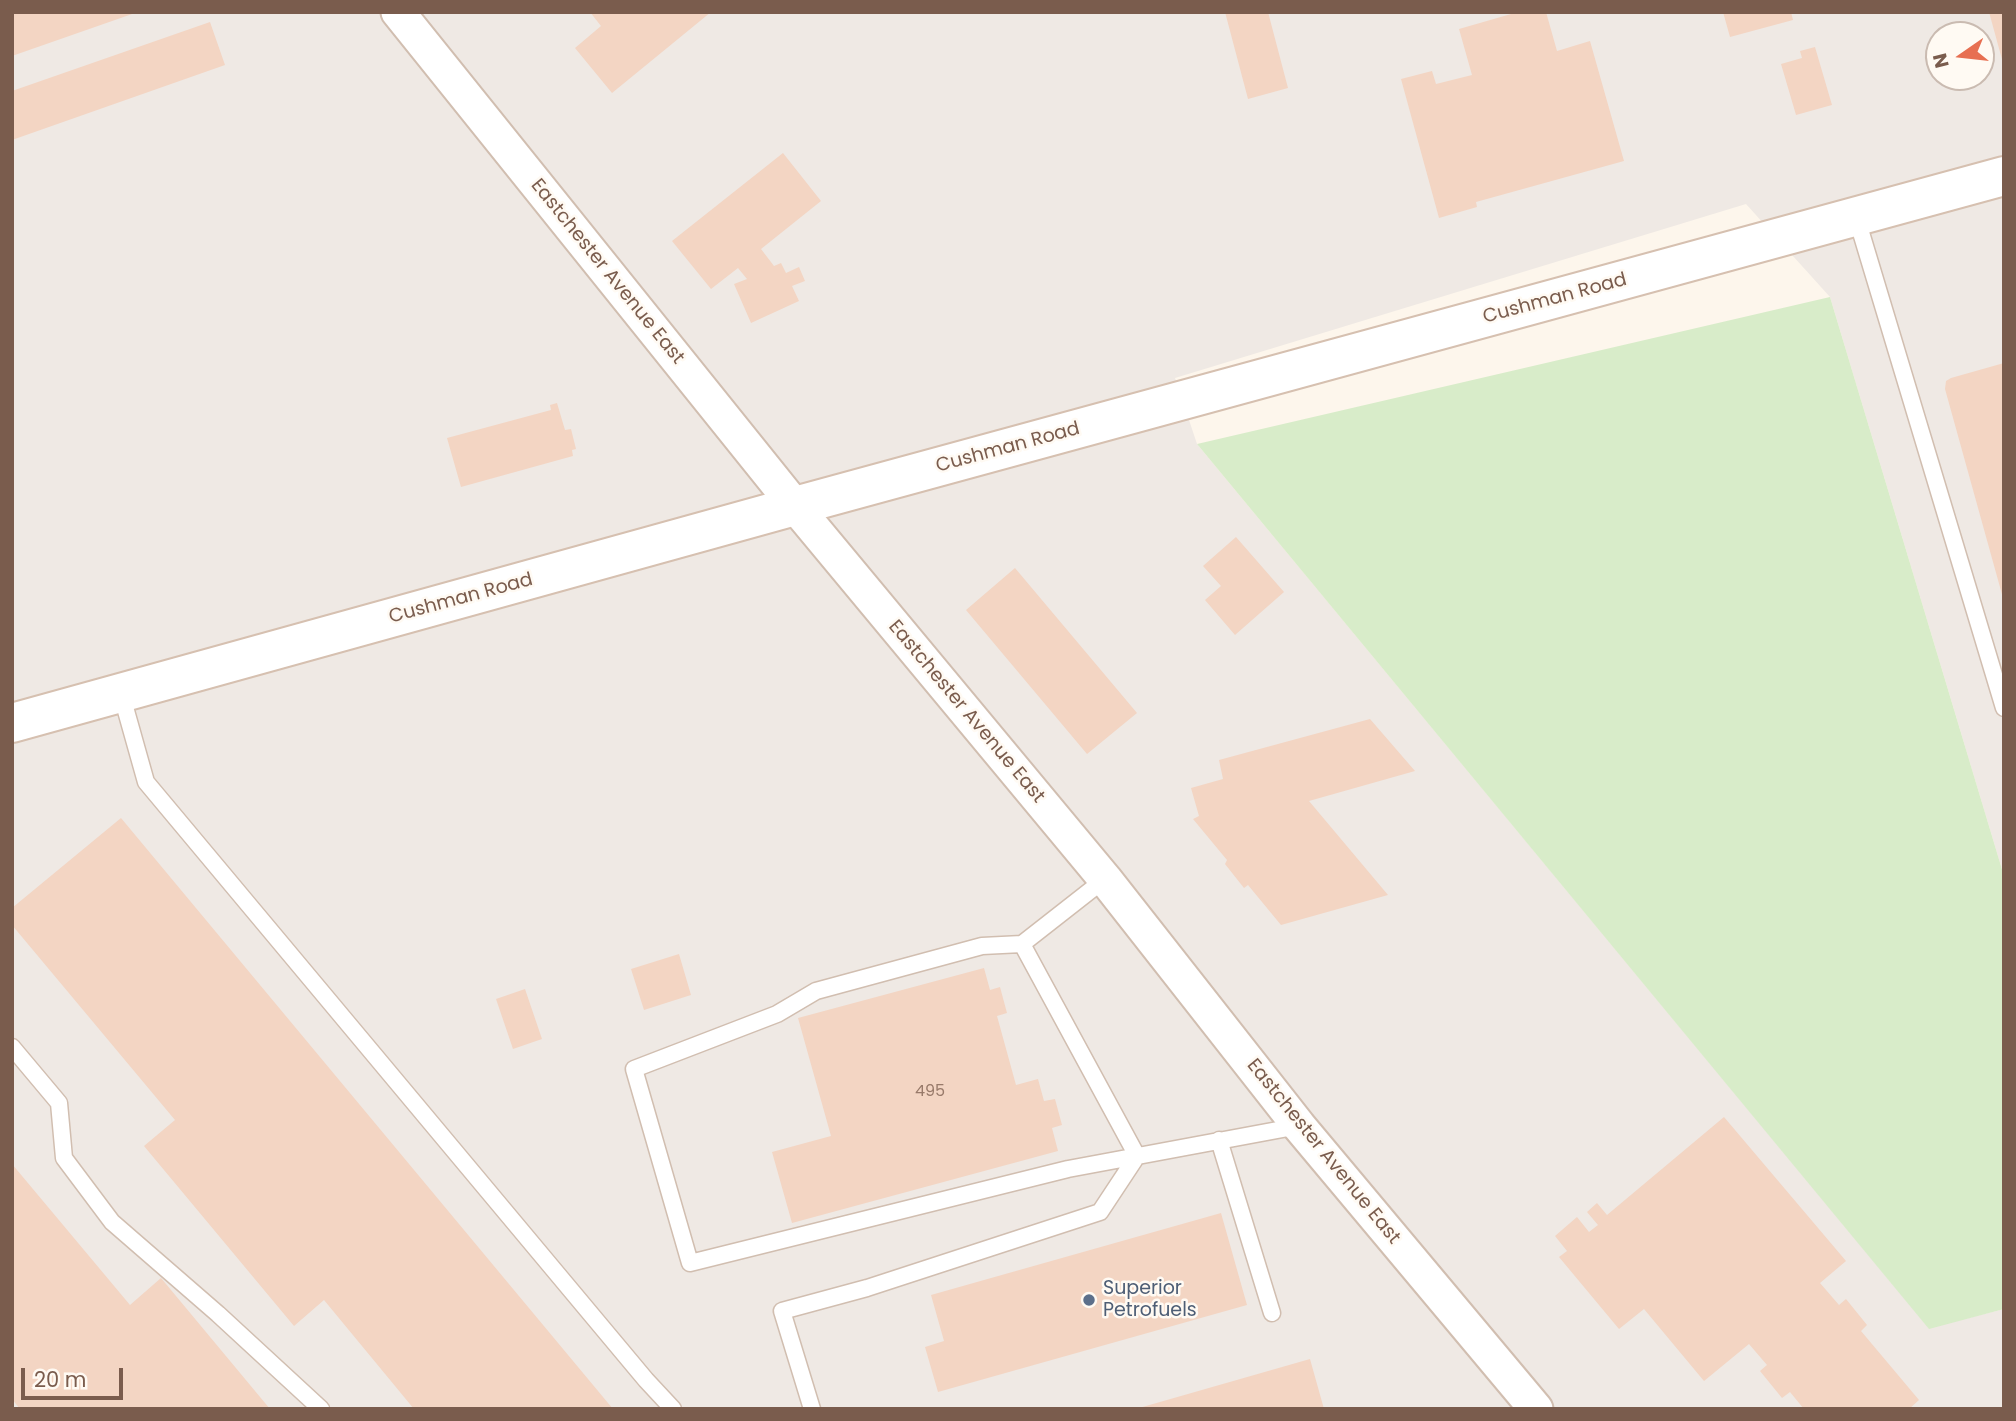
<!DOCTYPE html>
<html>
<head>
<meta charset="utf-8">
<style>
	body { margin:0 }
	#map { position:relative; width:2016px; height:1421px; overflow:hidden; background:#fdf6ec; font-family:Poppins,sans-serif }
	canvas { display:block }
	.frame { position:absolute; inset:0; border:14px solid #7a5c4d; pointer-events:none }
	.north { position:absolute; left:1925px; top:21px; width:70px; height:70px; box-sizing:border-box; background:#fffaf3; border:2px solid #cabbb1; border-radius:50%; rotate:256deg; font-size:19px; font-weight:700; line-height:28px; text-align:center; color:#7a5c4d }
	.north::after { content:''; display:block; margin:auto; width:24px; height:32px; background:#e76f51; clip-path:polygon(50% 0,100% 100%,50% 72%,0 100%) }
	.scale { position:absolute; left:21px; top:1368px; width:102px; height:32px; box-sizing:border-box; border:4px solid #7a5c4d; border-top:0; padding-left:9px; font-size:21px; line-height:24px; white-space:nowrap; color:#7a5c4d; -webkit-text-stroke:5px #fffaf3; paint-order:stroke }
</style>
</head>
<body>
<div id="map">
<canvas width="2016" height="1421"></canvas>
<div class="frame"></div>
<div class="north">N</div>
<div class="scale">20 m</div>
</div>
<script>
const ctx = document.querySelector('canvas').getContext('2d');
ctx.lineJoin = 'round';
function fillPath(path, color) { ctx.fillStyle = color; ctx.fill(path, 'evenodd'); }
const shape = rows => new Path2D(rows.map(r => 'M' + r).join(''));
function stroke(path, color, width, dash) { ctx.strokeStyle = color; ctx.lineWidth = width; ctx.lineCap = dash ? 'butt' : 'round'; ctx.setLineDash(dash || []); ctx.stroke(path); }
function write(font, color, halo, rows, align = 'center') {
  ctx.font = font + ' Poppins,sans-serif'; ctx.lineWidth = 5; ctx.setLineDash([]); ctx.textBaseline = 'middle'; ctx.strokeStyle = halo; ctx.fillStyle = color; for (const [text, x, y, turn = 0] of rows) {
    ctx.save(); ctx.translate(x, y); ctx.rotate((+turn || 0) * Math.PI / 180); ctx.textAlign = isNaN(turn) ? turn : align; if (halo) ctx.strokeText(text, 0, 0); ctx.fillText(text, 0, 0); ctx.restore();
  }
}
const industrial = shape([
	[12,12,2004,12,2004,876,1830,297,1746,204,1175,378,1197,444,1929,1328,2004,1309,2004,1409,12,1409],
	[1939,35,1981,35,1981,77,1939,77]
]);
const green = shape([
	[1830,297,2004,876,2004,1309,1929,1329,1197,444]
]);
const building = shape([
	[12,12,135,12,135,13,12,56],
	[590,12,711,12,612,93,575,48,601,26],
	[1225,12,1268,12,1288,88,1248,99],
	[1518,12,1546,12,1557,51,1590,41,1624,161,1476,202,1477,207,1439,218,1401,79,1432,71,1436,84,1472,75,1459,29],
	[1723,12,1791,12,1793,20,1730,37],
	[1989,12,2004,12,2004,63,2003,63],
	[210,22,225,65,12,140,12,91],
	[1815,47,1832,105,1796,115,1781,64,1802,58,1800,51],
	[783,153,821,201,761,249,774,266,781,263,786,273,799,267,805,281,792,286,799,301,751,323,734,284,747,279,738,268,711,289,672,241],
	[2004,363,2004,598,2003,598,1945,389,1946,381,1951,378],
	[557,403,565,430,571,429,576,449,572,450,573,456,461,487,447,438,551,410,550,405],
	[1236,537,1284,592,1235,635,1205,600,1221,586,1203,566],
	[1015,568,1137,713,1087,754,966,610],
	[1370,719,1415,771,1309,801,1388,895,1281,925,1248,885,1244,888,1225,864,1227,860,1193,819,1199,816,1191,788,1223,779,1219,760],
	[121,818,613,1409,414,1409,324,1300,294,1326,144,1146,175,1120,12,925,12,908],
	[679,954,691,995,644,1010,631,969],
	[984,968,990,990,1000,987,1007,1013,997,1016,1016,1085,1038,1079,1044,1101,1055,1099,1062,1125,1052,1128,1058,1151,792,1223,772,1152,831,1136,798,1018],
	[525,989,542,1039,513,1049,496,999],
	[1724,1117,1846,1261,1820,1283,1839,1305,1846,1299,1867,1325,1861,1331,1919,1400,1909,1409,1804,1409,1790,1392,1782,1398,1760,1371,1767,1365,1749,1344,1704,1381,1644,1309,1619,1329,1559,1257,1567,1251,1555,1236,1577,1217,1589,1232,1598,1225,1587,1212,1597,1203,1607,1215],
	[12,1164,130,1305,161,1278,270,1409,20,1409,12,1399],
	[1221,1213,1247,1305,938,1392,925,1347,944,1341,931,1295],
	[1310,1359,1324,1409,1139,1409,1139,1408]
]);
const lane = shape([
	[1856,216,2004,708],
	[121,693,146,782,646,1380,673,1409],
	[1105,879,1022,944,1137,1156],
	[1022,944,982,946,816,991,777,1014,634,1069,690,1263,1068,1169,1299,1126],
	[12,1047,59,1103,64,1158,112,1222,218,1314,321,1409],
	[1219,1140,1272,1313],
	[812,1409,782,1311,867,1288,1100,1212,1137,1156]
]);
const street = shape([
	[398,12,795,506,1105,879,1299,1126,1536,1409]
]);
const secondary = shape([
	[12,723,795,506,2004,176]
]);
const markers = [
	[1089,1300,7,"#5c6f8a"]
];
const numberNames = [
	["495",930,1092]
];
const streetNames = [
	["Eastchester Avenue East",607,272,51],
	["Cushman Road",1555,299,-15],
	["Cushman Road",1008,448,-15],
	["Cushman Road",461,599,-15],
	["Eastchester Avenue East",966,712,50],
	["Eastchester Avenue East",1323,1152,51]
];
const serviceNames = [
	["Superior",1103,1289],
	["Petrofuels",1103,1311]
];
fillPath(industrial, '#efe9e4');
fillPath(green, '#d8ecc9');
fillPath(building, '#f3d5c3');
stroke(lane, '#d1beb0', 19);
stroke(street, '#d1beb0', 37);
stroke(secondary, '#d6c0b0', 42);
stroke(lane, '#fff', 16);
stroke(street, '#fff', 33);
stroke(secondary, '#fff', 38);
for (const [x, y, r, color] of markers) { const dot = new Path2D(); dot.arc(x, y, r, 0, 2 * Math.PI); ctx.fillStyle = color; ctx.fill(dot); stroke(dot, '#fffaf3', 2.5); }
write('16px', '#987a6a', null, numberNames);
write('19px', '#7a5c4d', '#fffaf3', streetNames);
write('19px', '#4e5e75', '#fffaf3', serviceNames, 'left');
</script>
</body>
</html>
